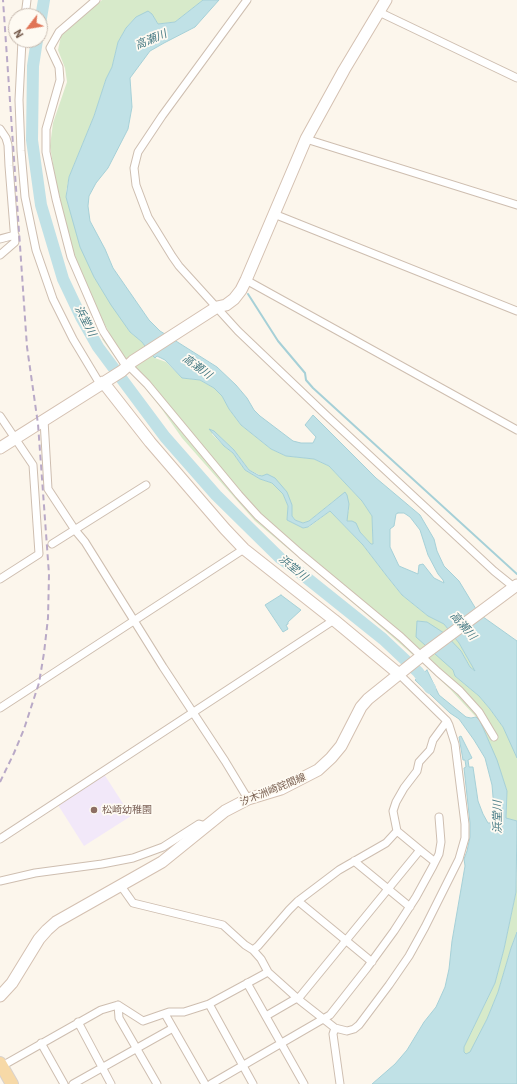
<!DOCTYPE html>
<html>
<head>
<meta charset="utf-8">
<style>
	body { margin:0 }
	#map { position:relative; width:517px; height:1084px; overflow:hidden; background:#fcf6ec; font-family:"IBM Plex Sans",sans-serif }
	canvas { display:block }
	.north { position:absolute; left:8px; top:8px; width:40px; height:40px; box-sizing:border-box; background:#fefaf2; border:1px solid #c8bbb0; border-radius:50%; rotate:239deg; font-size:11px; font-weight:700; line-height:16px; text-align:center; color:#775d4e }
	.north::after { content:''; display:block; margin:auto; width:14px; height:18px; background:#e07456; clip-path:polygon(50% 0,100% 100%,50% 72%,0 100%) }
</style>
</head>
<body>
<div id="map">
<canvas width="517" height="1084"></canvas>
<div class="north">N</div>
</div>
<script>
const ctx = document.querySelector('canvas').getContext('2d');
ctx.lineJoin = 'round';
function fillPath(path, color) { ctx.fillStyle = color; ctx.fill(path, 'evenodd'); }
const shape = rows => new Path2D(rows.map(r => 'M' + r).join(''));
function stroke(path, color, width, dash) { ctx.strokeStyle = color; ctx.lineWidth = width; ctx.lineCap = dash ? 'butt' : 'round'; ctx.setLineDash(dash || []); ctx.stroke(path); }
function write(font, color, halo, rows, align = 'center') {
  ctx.font = font + ' "IBM Plex Sans","Noto Sans JP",sans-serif'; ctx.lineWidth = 3.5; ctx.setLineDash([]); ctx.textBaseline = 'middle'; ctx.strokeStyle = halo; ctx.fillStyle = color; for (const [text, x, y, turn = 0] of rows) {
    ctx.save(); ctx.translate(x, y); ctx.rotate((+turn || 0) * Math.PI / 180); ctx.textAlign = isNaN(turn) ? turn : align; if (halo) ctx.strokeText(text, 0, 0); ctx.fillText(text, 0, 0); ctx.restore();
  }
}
const education = shape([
	[104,774,131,816,84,846,58,805]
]);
const green = shape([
	[102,0,203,0,175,22,158,24,152,14,136,17,126,28,118,42,112,67,106,79,94,116,69,177,66,192,66,197,94,277,130,332,142,342,150,353,155,358,166,362,182,378,200,380,214,388,222,396,229,409,241,425,271,449,286,456,314,459,329,466,362,501,372,516,373,544,371,544,360,532,352,521,347,521,346,517,349,510,336,499,309,521,303,523,295,520,292,516,287,492,262,476,249,470,234,450,214,431,212,434,224,446,233,453,245,470,260,479,272,483,283,494,288,506,287,520,303,528,309,527,330,511,363,545,386,575,402,595,428,616,444,624,459,643,476,672,470,667,461,651,427,622,417,621,453,670,455,676,479,696,490,709,503,727,514,749,517,758,517,843,517,821,506,819,507,791,501,774,486,735,476,717,450,689,421,662,365,613,255,521,182,438,161,408,130,370,125,371,102,339,110,334,99,314,77,262,70,243,55,177,50,146,53,123,67,82,65,68,58,50,61,36],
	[517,874,517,932,511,948,498,992,487,1019,470,1053,466,1054,464,1052,464,1047,495,983,504,949,516,892]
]);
const water = shape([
	[203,0,219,0,195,27,164,43,150,51,130,78,132,107,128,129,108,168,96,183,89,196,88,206,90,221,105,249,113,268,149,320,160,331,217,367,236,385,247,398,254,410,260,416,293,441,301,443,313,443,316,437,305,425,313,415,376,478,420,515,434,539,437,551,444,566,459,581,479,614,517,641,517,758,503,727,490,709,479,696,455,676,453,670,416,637,417,621,427,622,444,633,461,651,470,667,475,671,459,643,444,624,428,616,402,595,386,575,363,545,330,511,308,527,303,528,287,520,288,506,283,494,272,483,260,479,245,470,233,453,224,446,209,429,214,431,234,450,249,470,258,475,262,476,267,474,275,478,287,492,292,505,292,516,295,520,303,523,309,521,345,492,347,495,349,504,347,521,352,521,356,523,360,532,371,544,373,544,372,516,362,501,329,466,314,459,286,456,271,449,241,425,229,409,222,396,214,388,200,380,182,378,165,360,157,356,155,358,150,353,142,342,130,332,111,305,94,277,80,247,66,197,69,177,94,116,106,79,112,67,118,42,126,28,136,17,148,11,152,14,158,24,175,22,203,0],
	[398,513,404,513,410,517,420,530,428,555,438,574,443,580,444,583,434,578,423,564,419,565,418,574,399,566,390,547,390,529,394,526,396,514,398,513],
	[281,595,301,610,288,622,288,624,286,625,288,629,283,632,265,605,281,595],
	[427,670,439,695,466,717,471,718,476,717,480,721,497,760,507,791,506,818,517,821,516,892,504,949,495,983,464,1047,464,1052,466,1054,470,1052,487,1019,498,992,511,948,517,932,517,1084,372,1084,395,1064,407,1050,424,1022,436,1007,445,987,449,969,452,941,465,866,464,859,467,851,470,837,470,823,464,768,466,767,465,760,463,760,459,737,461,736,472,758,468,760,469,767,473,767,478,801,483,814,488,823,490,823,493,819,493,797,492,785,485,758,474,740,459,719,450,713,415,680,427,670]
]);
const stream = shape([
	[248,294,278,341,305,373,306,380,313,388,517,574]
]);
const river = shape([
	[40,24,44,0],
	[37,40,33,66,32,140,41,205,63,279,81,317,98,347,165,437,216,495,280,558,298,571,383,639,418,672,430,688]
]);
const street = shape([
	[96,0,59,32,50,48,59,67,60,80,46,129,46,152,56,199,71,257,103,331,126,366],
	[247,0,162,116,138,152,134,168,136,185,148,217,172,256,179,266,238,331,326,415,494,571,515,588,516,588],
	[379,12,517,78],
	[25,16,27,0],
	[22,40,19,100,21,151,25,197,36,250,53,299,73,339,100,384],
	[0,129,6,138,8,145,9,166,15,242,0,255],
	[306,139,517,205],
	[274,214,517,311],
	[0,239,15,235],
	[246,280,517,430],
	[128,365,147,384,239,495,258,516,301,554,401,637,438,672,460,691,479,712,494,737],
	[0,416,33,465,39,554,0,579],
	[44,420,48,489,75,530,85,542,163,667,225,761,248,799],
	[52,544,146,485],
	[0,708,244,549],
	[0,839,334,620],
	[420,850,435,862],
	[354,861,410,907],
	[0,881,35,873,102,864,133,858,163,847,199,824,206,826],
	[121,886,133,903,223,925,245,945,253,950,261,959,268,972,297,998],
	[298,901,372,962],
	[253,950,258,946,289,910,298,901,339,870,386,843,397,831],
	[247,983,304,1084],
	[298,999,335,1028,347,1031,354,1029,359,1025,389,985,409,956,425,927,459,859,465,838,465,824,455,744,449,725,447,721],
	[209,1004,253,1084],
	[118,1005,119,1018,157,1084],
	[165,1014,205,1084],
	[266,1016,297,998,298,999,420,850,397,831,393,811,396,802,404,788,417,771,419,762,430,750,433,740,447,721,399,674],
	[78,1022,111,1084],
	[335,1028,333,1034,340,1084],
	[41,1043,64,1084],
	[2,1066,101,1010,118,1005,143,1021,169,1012,184,1012,209,1004,268,972],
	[73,1084,173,1028],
	[211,1084,330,1015,367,968,394,931,416,897,433,866,439,854,441,842,439,817]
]);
const secondary = shape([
	[103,382,150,442,225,529,244,549,334,620,399,674],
	[0,448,122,371,133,361,217,307,226,305,234,299,241,290,246,280,306,139,344,70,386,0],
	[0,996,12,983,39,939,47,930,56,922,162,862,225,811,248,799,281,789,318,770,331,758,341,746,361,707,368,699,424,654,517,585]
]);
const primary = shape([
	[0,1063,12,1084]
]);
const rail = shape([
	[0,782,14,753,24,729,39,683,44,653,48,618,49,574,38,424,27,347,3,0]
]);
const markers = [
	[94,810,4,"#8d6e63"]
];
const streetNames = [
	["汐木洲崎詫間線",273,790,-22]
];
const educationNames = [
	["松崎幼稚園",102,810]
];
const waterNames = [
	["高瀬川",151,40,-23],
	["浜堂川",85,321,63],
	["高瀬川",197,367,36],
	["浜堂川",293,568,39],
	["高瀬川",463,626,49],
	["浜堂川",498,817,-90]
];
fillPath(education, '#f2e8f9');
fillPath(green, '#d7eaca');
fillPath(water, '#c0e1e6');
stroke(water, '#a6d0d7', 1);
stroke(stream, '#a6d0d7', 2);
stroke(river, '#c0e1e6', 12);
stroke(street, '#cebeb0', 9);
stroke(secondary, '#d4c0b1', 13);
stroke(primary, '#d9d2cd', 14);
stroke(street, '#fff', 7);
stroke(secondary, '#fff', 11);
stroke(primary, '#f7d9a7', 12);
stroke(rail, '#b9a9c7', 2, [6, 4]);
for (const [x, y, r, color] of markers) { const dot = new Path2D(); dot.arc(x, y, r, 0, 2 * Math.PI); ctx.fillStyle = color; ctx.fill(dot); stroke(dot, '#fefaf2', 1.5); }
write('10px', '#775d4e', '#fefaf2', streetNames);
write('10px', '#785e54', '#fefaf2', educationNames, 'left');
write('italic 11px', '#457983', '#fefaf2', waterNames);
</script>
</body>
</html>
